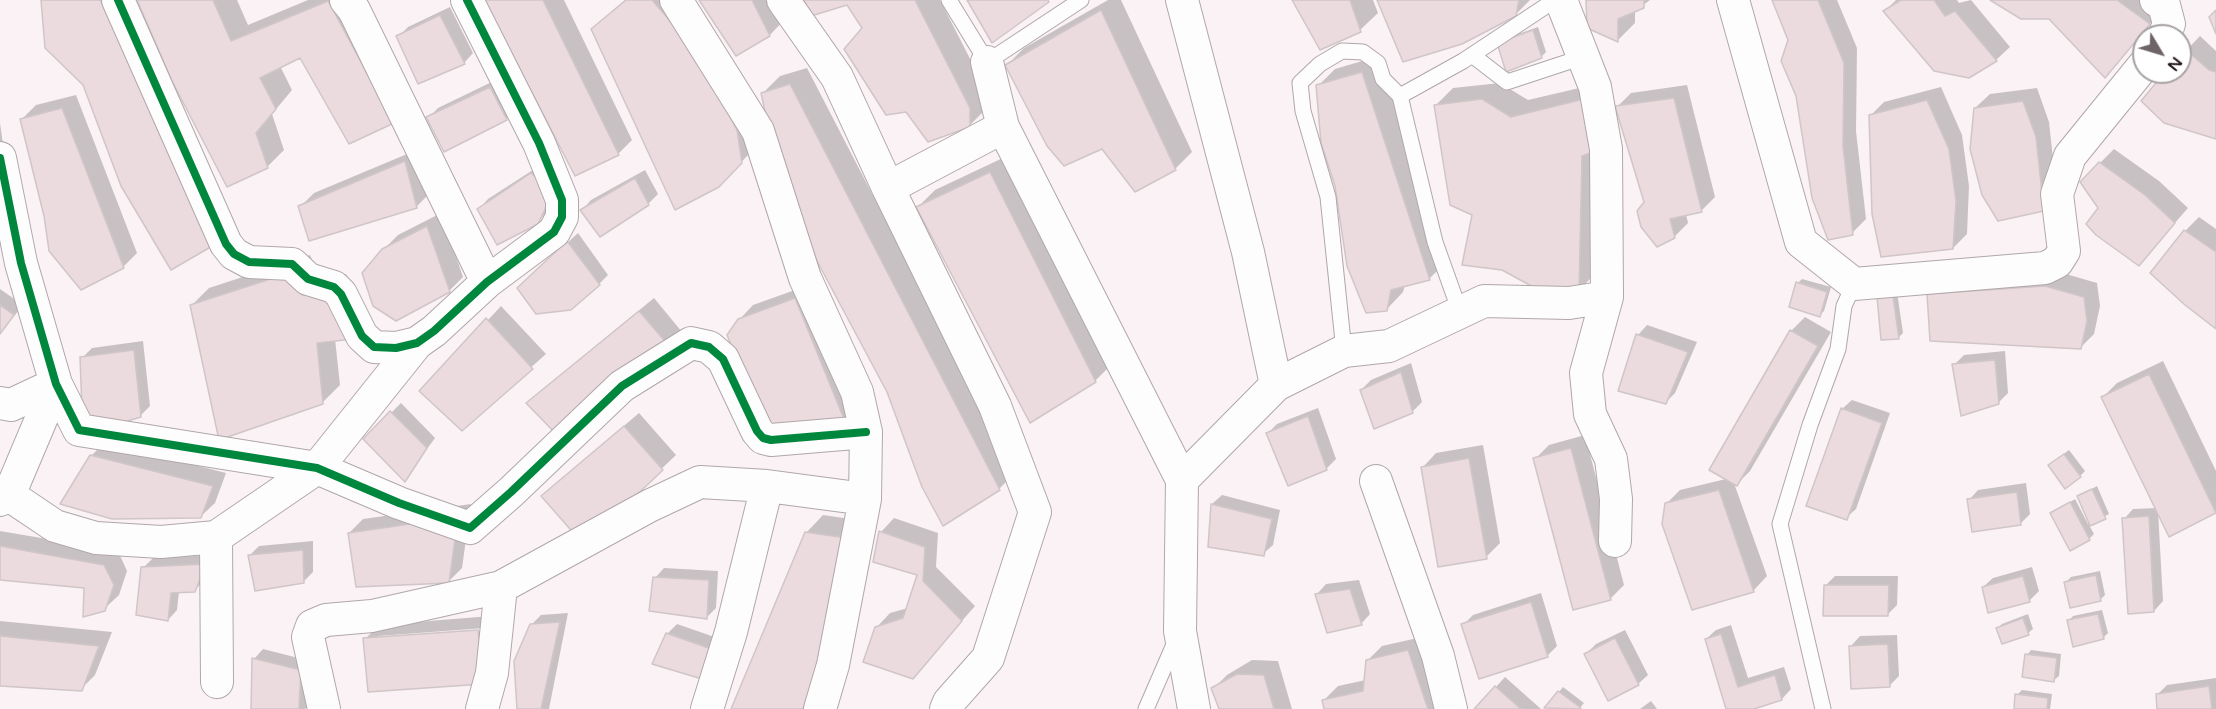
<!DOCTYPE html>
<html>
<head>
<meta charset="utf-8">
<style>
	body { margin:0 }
	#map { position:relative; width:2216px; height:709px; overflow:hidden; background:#faf2f5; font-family:"Varela Round",sans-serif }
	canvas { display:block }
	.north { position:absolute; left:2132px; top:24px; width:60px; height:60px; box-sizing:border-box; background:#fff; border:2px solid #a7a2a4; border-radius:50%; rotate:128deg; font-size:16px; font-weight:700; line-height:24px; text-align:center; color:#23171c }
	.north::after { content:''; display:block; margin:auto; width:21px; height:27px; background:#6e6468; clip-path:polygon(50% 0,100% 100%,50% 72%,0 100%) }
</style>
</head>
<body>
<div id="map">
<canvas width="2216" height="709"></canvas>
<div class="north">N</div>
</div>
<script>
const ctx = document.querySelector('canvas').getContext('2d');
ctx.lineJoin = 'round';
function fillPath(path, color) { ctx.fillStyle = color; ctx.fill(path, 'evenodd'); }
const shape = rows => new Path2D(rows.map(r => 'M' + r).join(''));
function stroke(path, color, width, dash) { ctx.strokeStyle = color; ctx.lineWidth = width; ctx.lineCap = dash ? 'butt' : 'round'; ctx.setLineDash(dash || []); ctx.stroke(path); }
const shadow = shape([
	[137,0,237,0,248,25,308,0,354,0,410,105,300,56,280,66,292,90,272,114,284,150,267,167],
	[485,0,564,0,632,140,618,154],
	[625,0,684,0,758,144,736,168,593,29],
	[703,0,772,0,783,21,770,35,737,54],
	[806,0,940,0,986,90,987,108,969,126,863,29,848,4],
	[1108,0,1121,0,1192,152,1175,169,1103,147,1007,65,1024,48],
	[1294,0,1373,0,1378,13,1360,30],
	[1379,0,1530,0,1515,15],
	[1587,0,1650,0,1635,11,1635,23,1618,40],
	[1774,0,1837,0,1857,48,1856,131,1866,219,1852,233],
	[1896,0,1957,0,1959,3,1971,0,2010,47,1996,60,1885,11],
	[1993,0,2150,0,2163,9,2105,76,2049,17],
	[450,7,473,53,464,63,398,37,408,27],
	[1538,27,1546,52,1541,57,1504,39],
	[2200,36,2216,51,2216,137,2167,72,2180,72,2180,57],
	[1379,56,1446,262,1429,279,1405,285,1403,292,1386,310,1336,185,1318,86,1335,69],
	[807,68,1016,472,999,489,888,392,763,93,780,76],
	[500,78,516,109,506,119,428,118,438,108],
	[1500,83,1528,100,1601,83,1595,274,1578,291,1474,214,1436,105,1453,88],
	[1687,85,1715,197,1701,211,1686,214,1688,223,1674,237,1646,202,1617,107,1631,93],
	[1941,87,1962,135,1969,186,1967,234,1953,248,1870,116,1884,102],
	[2037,88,2049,122,2057,195,2043,209,1975,108,1990,94],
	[76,95,137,253,123,267,22,119,36,105],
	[0,123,8,179,0,187],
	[419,149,431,192,417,206,310,239,300,207,314,193],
	[2114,149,2159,181,2188,208,2139,264,2100,208,2100,163],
	[1007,156,1112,364,1095,381,918,207,935,190],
	[542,164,547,212,537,222,479,209,488,199],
	[645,170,658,194,649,203,600,235,582,210,591,200],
	[441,213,463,277,449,291,383,250,398,235],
	[2199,217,2216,229,2216,327,2185,231],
	[578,233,608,275,599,284,528,279],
	[310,255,320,278,346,274,370,321,335,339,340,385,322,403,192,305,209,288],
	[2059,272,2097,283,2100,306,2094,334,2080,348,1929,294,1943,280],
	[1802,279,1831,287,1824,311,1820,315,1798,283],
	[809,285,859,409,846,423,739,320,753,305],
	[0,289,23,305,0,334],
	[1897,292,1903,333,1898,338,1878,298],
	[654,298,687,338,529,403,542,390],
	[501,306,546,354,462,429,422,391],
	[1805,317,1831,332,1750,471,1735,486,1767,576,1754,590,1693,608,1666,504,1680,490,1726,479,1791,331],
	[1647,325,1697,342,1675,393,1665,403,1620,390,1638,335],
	[143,341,150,406,140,416,82,358,92,348],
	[2005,351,2008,393,1998,403,1954,365,1964,355],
	[2163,361,2216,471,2216,512,2170,535,2158,511,2163,601,2154,611,2124,519,2133,509,2157,508,2103,397,2117,383],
	[1411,363,1422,402,1412,412,1361,390,1371,380],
	[1852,400,1890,413,1856,509,1846,518,1842,409],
	[401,403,435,438,405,479,365,439],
	[1318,408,1336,459,1326,469,1268,433,1277,424],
	[639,413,676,455,606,522,557,483],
	[1585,435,1624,585,1610,599,1535,459,1549,445],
	[105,442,226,473,215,503,200,517,91,456],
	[1483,445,1500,543,1486,557,1423,467,1436,453],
	[2069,450,2085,471,2080,476,2054,461],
	[2026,483,2030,514,2021,523,1969,500,1978,490],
	[2097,486,2109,514,2089,525,2094,534,2089,539,2052,513,2075,499,2088,524,2090,522,2079,496],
	[1222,495,1280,510,1273,545,1263,554,1209,546,1212,504],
	[471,504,462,568,448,582,349,533,363,519],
	[823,515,864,521,813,709,732,709,806,533],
	[894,518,938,533,936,567,975,606,913,677,876,628,890,613,908,608,919,574,881,532],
	[0,531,118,551,127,571,119,595,104,609,86,586,0,578],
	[313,541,313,572,303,582,250,555,259,546],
	[215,555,204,580,195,590,179,591,177,610,168,620,143,568,153,558],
	[2032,567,2039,591,2029,601,1983,587,1993,578],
	[664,568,718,571,716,608,706,618,655,578],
	[2100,571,2105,595,2100,600,2066,582,2071,577],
	[1835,576,1898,576,1897,605,1887,615,1826,585],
	[1359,580,1370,614,1361,624,1317,594,1326,584],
	[1541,593,1557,646,1548,655,1479,677,1463,625,1473,615],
	[2102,610,2108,633,2103,638,2069,621,2073,616],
	[568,613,549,709,518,709,531,625,541,615],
	[2028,614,2033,629,2028,633,1998,628,2002,624],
	[491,616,496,669,365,639,379,625],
	[485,628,485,631,378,639,378,636],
	[0,621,112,632,95,675,81,689,0,685],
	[677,624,729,642,711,680,667,634],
	[1731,625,1748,678,1784,667,1791,689,1782,699,1749,709,1728,709,1706,639,1716,630],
	[1625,630,1648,675,1638,684,1586,654,1596,644],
	[1897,635,1899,676,1889,686,1851,646,1860,636],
	[1422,637,1447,709,1325,709,1324,700,1338,686,1366,680,1368,660,1382,646],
	[263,649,310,661,308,706,305,709,253,709,254,659],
	[2031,650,2061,654,2059,676,2054,680,2027,655],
	[1252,660,1278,661,1292,709,1220,709,1213,689,1227,675],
	[1505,677,1541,709,1476,709],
	[2216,678,2216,709,2159,709,2157,695,2167,685],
	[1563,687,1584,703,1579,709,1546,708],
	[2022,690,2052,694,2050,709,2015,709,2017,695],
	[1651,701,1657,709,1640,709]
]);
const building = shape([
	[41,0,100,0,136,67,214,245,171,270,121,186,83,85,45,48,41,0],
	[137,0,213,0,231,41,328,1,394,123,349,144,300,58,260,78,276,109,256,133,268,168,227,187,172,81,137,0],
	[484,0,543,0,619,155,575,176,484,0],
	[626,0,652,0,695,50,737,130,742,163,719,187,675,210,591,29,626,0],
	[699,0,752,0,770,36,736,56,699,0],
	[804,0,915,0,970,108,970,127,928,142,906,112,886,115,844,49,862,28,847,5,811,16,804,0],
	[967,0,1048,0,1049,2,992,43,967,0],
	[1292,0,1350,0,1361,32,1320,50,1292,0],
	[1377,0,1519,0,1516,16,1462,44,1403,62,1377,0],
	[1586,0,1644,0,1644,8,1618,19,1618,42,1587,28,1586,0],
	[1772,0,1818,0,1844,63,1843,146,1853,235,1828,240,1812,198,1796,96,1781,61,1788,40,1772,0],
	[1901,0,1934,0,1945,16,1955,11,1997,61,1969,78,1934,71,1883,11,1901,0],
	[1990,0,2117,0,2150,24,2105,78,2049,19,2021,19,1990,0],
	[1101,10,1176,170,1135,192,1102,149,1064,166,1047,146,1005,65,1101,10],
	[2216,10,2216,34,2209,17,2216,10],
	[440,15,465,64,418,84,396,36,440,15],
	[1533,30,1542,58,1506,72,1497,43,1533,30],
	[2185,49,2209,70,2216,72,2216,139,2164,123,2141,101,2165,72,2180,72,2180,55,2185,49],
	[1362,72,1430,280,1391,290,1387,311,1366,313,1347,266,1335,186,1321,143,1316,85,1362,72],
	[790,84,1000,490,943,526,922,487,887,392,817,261,775,157,761,93,790,84],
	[490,87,507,120,444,152,426,117,490,87],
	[1674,98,1702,212,1670,219,1675,238,1657,247,1641,227,1637,211,1644,202,1615,106,1674,98],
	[1482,99,1511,117,1584,99,1593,152,1582,156,1579,293,1535,288,1502,270,1462,265,1472,215,1450,205,1434,105,1482,99],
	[1927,100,1949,149,1956,201,1953,249,1881,257,1872,214,1869,115,1927,100],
	[2023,101,2036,137,2044,211,1998,221,1982,195,1970,149,1974,108,2023,101],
	[62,108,124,268,81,290,49,251,44,216,20,119,62,108],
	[405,161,417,208,309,241,298,206,405,161],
	[2099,162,2145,195,2175,223,2139,266,2096,235,2086,224,2098,208,2080,182,2099,162],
	[990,172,1096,382,1030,423,916,207,990,172],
	[531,173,553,192,538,224,497,245,477,209,531,173],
	[635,178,649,205,600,237,580,210,635,178],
	[427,226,450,292,396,321,373,306,362,273,382,249,427,226],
	[2184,230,2216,252,2216,329,2185,305,2150,273,2184,230],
	[567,241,600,285,571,310,536,314,517,288,567,241],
	[292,272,302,295,329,291,354,339,317,343,323,404,219,440,190,305,292,272],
	[1796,282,1827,292,1820,317,1789,307,1796,282],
	[2045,286,2084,297,2087,321,2081,349,1930,341,1927,294,2045,286],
	[1893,296,1899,339,1881,340,1877,297,1893,296],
	[795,298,846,424,774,451,727,335,738,319,795,298],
	[0,305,14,315,0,334,0,305],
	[639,311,675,353,560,438,526,403,639,311],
	[486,318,533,369,462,431,419,391,486,318],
	[1790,330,1818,346,1737,486,1709,470,1790,330],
	[1636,334,1688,352,1666,404,1618,391,1636,334],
	[134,350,141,417,104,428,82,411,80,357,134,350],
	[1995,360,1999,404,1961,416,1952,364,1995,360],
	[1401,372,1413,413,1374,429,1360,390,1401,372],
	[2149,374,2216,513,2169,537,2101,397,2149,374],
	[1841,408,1882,423,1847,520,1806,506,1841,408],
	[390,411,427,448,405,482,363,439,390,411],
	[1308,416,1327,470,1288,486,1266,433,1308,416],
	[624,426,663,470,607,523,577,537,541,496,624,426],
	[1571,448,1611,600,1573,610,1533,458,1571,448],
	[2064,454,2081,477,2065,489,2048,465,2064,454],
	[90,455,213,486,201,518,112,519,60,504,90,455],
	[1469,458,1487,559,1438,567,1421,467,1469,458],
	[2092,489,2106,519,2090,526,2077,496,2092,489],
	[1719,490,1754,592,1692,610,1662,524,1665,503,1719,490],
	[2017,492,2021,525,1972,532,1967,499,2017,492],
	[2070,502,2090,540,2070,551,2050,513,2070,502],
	[1211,504,1272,519,1264,556,1208,547,1211,504],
	[2149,516,2154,612,2128,614,2122,518,2149,516],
	[458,517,449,583,356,587,348,533,458,517],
	[879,531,925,547,923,581,962,621,913,679,863,662,875,627,903,618,917,575,873,562,879,531],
	[805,532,847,538,846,581,803,709,731,709,805,532],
	[0,546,104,565,114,585,105,611,83,617,84,588,0,580,0,546],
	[303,550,304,583,255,591,248,555,303,550],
	[206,564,195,592,171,593,168,621,136,615,141,567,206,564],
	[2096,575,2101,601,2070,608,2064,582,2096,575],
	[2023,576,2030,602,1988,613,1982,587,2023,576],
	[653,577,709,580,707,619,649,611,653,577],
	[1824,585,1889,585,1888,616,1823,616,1824,585],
	[1350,589,1362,625,1327,633,1315,594,1350,589],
	[1531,602,1548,657,1479,679,1461,624,1531,602],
	[2098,614,2104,639,2073,647,2067,620,2098,614],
	[2023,618,2029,635,2002,644,1996,628,2023,618],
	[560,622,541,709,517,709,514,661,530,624,560,622],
	[478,630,483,684,368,692,363,638,478,630],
	[666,633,720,652,712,682,652,664,666,633],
	[1721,634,1738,687,1775,675,1782,700,1754,709,1726,709,1705,639,1721,634],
	[0,636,99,646,82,691,0,686,0,636],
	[1615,638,1639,685,1608,701,1584,654,1615,638],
	[1888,644,1890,687,1851,689,1849,646,1888,644],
	[1408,650,1428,709,1324,709,1322,700,1363,691,1366,660,1408,650],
	[2025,654,2057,658,2054,682,2022,677,2025,654],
	[252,658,301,670,299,709,251,709,252,658],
	[1237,674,1264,675,1274,709,1219,709,1211,688,1237,674],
	[1495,686,1521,709,1474,709,1495,686],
	[2209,686,2212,709,2157,709,2156,694,2209,686],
	[1558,691,1581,708,1580,709,1544,708,1558,691],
	[2015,694,2048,698,2047,709,2014,709,2015,694]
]);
const service = shape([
	[949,0,987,62,1081,0],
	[1472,55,1507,82,1583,57],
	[1400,96,1463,61,1555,0],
	[1344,351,1328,197,1303,111,1300,83,1320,64,1342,51,1363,52,1378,63,1383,79,1400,96,1435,242,1460,312],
	[1146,709,1176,640],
	[1823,709,1780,524,1810,425,1838,349,1844,306,1854,284]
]);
const minor = shape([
	[118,0,226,244,234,254,249,262,292,264,308,279,334,287,341,294,362,336,374,347,396,348,417,343,434,331,487,282,554,232,562,217,562,200,539,143,467,0],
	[346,0,354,10,487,282],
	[676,0,758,131,805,278,857,392,866,432,865,499,833,665,820,709],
	[783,0,837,77,888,188,1003,127,987,62],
	[1182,0,1248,252,1276,385,1182,480,1180,631,1194,709],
	[1561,0,1595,87,1606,149,1607,297,1586,373,1590,414,1611,459,1616,499,1615,541],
	[1733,0,1801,242,1854,284,2045,268,2057,262,2064,251,2057,194,2070,156,2144,65],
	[2156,0,2164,5,2169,24,2164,36],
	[1003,127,1182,480],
	[0,158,21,263,56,384,79,430,317,468,399,503,470,528,511,492,622,386,691,343,709,347,723,359,757,431,763,438,771,440,866,432],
	[888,188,995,406,1035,512,988,658,949,702,946,709],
	[1276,385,1344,351,1389,346,1484,301,1569,303,1607,297],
	[0,403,11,405,56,384],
	[1376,481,1438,656,1451,709],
	[9,495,55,526,96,538,161,542,216,537,317,468,417,343],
	[0,500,9,495,56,384],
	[216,537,217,682],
	[324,709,308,637,312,626,326,620,372,616,501,587,649,506,700,482,767,486,865,499],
	[482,709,492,673,501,587],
	[707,709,731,632,767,486]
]);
const cycleway = shape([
	[118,0,226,244,234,254,249,262,292,264,308,279,334,287,341,294,362,336,374,347,396,348,417,343,434,331,487,282,554,232,562,217,562,200,539,143,467,0],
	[0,158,21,263,56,384,79,430,317,468,399,503,470,528,511,492,622,386,691,343,709,347,723,359,757,431,763,438,771,440,866,432]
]);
fillPath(shadow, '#0003');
fillPath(building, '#ecdbde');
stroke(building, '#d0c5c7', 1.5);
stroke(service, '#b0a7aa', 17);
stroke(minor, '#b0a7aa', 34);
stroke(service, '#fefdfe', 15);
stroke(minor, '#fefdfe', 32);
stroke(cycleway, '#00873e', 8);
</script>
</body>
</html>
